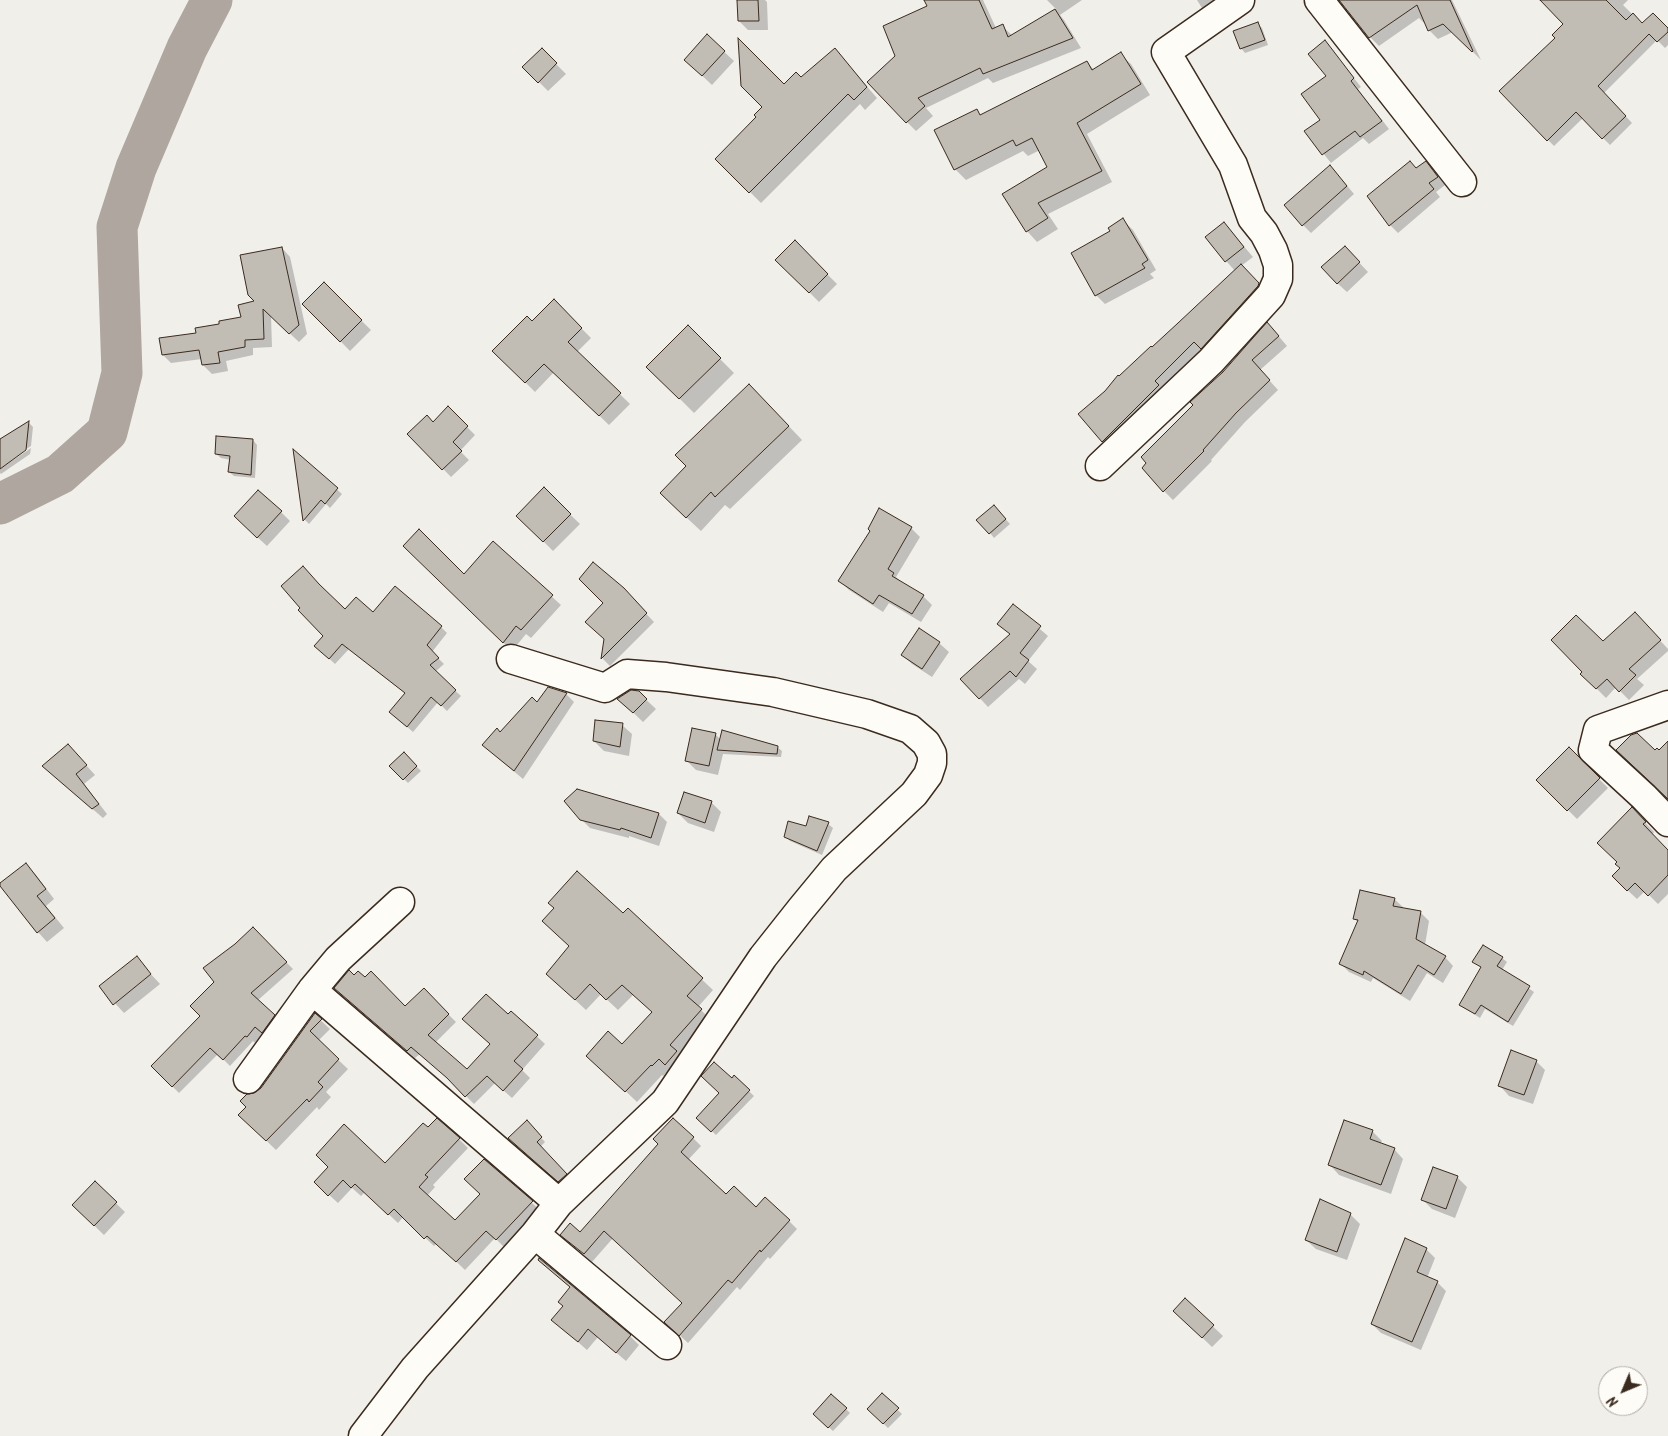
<!DOCTYPE html>
<html>
<head>
<meta charset="utf-8">
<style>
	body { margin:0 }
	#map { position:relative; width:1668px; height:1436px; overflow:hidden; background:#f1efea; font-family:Kalam,sans-serif }
	canvas { display:block }
	.north { position:absolute; left:1598px; top:1366px; width:50px; height:50px; box-sizing:border-box; background:#fdfcf7; border:1px solid #afa8a0; border-radius:50%; rotate:225deg; font-size:14px; font-weight:700; line-height:20px; text-align:center; color:#3b2a1e }
	.north::after { content:''; display:block; margin:auto; width:18px; height:22px; background:#3b2a1e; clip-path:polygon(50% 0,100% 100%,50% 72%,0 100%) }
</style>
</head>
<body>
<div id="map">
<canvas width="1668" height="1436"></canvas>
<div class="north">N</div>
</div>
<script>
const ctx = document.querySelector('canvas').getContext('2d');
ctx.lineJoin = 'round';
function fillPath(path, color) { ctx.fillStyle = color; ctx.fill(path, 'evenodd'); }
const shape = rows => new Path2D(rows.map(r => 'M' + r).join(''));
function stroke(path, color, width, dash) { ctx.strokeStyle = color; ctx.lineWidth = width; ctx.lineCap = dash ? 'butt' : 'round'; ctx.setLineDash(dash || []); ctx.stroke(path); }
const shadow = shape([
	[738,0,765,0,767,2,768,30,748,30,739,21],
	[925,0,983,0,996,28,1002,26,1013,36,1056,9,1047,0,1082,0,1060,15,1064,20,1081,48,993,83,988,78,926,108,933,116,916,131,907,122,897,56,929,7],
	[1197,0,1236,0,1211,17,1202,8],
	[1342,0,1452,0,1481,60,1453,32,1438,39,1429,30,1426,22,1424,23,1419,18,1379,46,1370,37],
	[1542,0,1628,0,1623,5,1642,24,1668,30,1668,45,1665,48,1657,40,1604,93,1632,123,1610,145,1583,118,1554,146,1500,91,1556,38,1565,24],
	[1258,24,1262,28,1268,45,1245,53,1241,48],
	[707,36,734,61,712,85,695,69],
	[1325,42,1361,87,1358,89,1389,129,1369,144,1363,138,1331,163,1306,132,1322,120,1328,76],
	[542,50,566,74,548,91,524,67],
	[835,50,877,98,865,110,860,104,761,203,717,159,758,117,763,107,784,85,801,79],
	[1120,54,1131,64,1150,95,1087,134,1112,182,1048,214,1058,229,1037,242,1027,231,1048,167,1040,150,1028,156,1023,151,966,180,955,169,976,111,981,115,1087,62,1094,70],
	[1426,163,1445,185,1436,192,1440,197,1398,233,1390,225,1417,169],
	[1338,175,1354,194,1311,233,1303,225],
	[1123,220,1133,230,1156,270,1150,274,1154,278,1105,304,1096,295,1112,232],
	[1224,223,1253,257,1241,266,1266,291,1209,355,1202,349,1162,389,1110,449,1080,414,1235,271,1206,238],
	[795,242,837,284,819,302,777,260],
	[282,248,290,257,307,334,299,342,271,316,272,347,253,348,253,355,226,361,228,371,212,374,203,365,202,359,171,363,163,355,198,334,243,318,257,302],
	[1354,257,1368,272,1347,292,1337,283],
	[324,284,371,330,350,351,304,304],
	[554,301,591,338,577,352,630,404,609,425,554,372,535,392,494,351,532,323],
	[688,327,734,373,694,413,648,367],
	[1276,333,1287,346,1260,370,1278,390,1245,422,1211,460,1212,461,1173,500,1164,491,1195,405],
	[763,399,802,440,730,509,725,505,701,531,675,507],
	[448,408,475,435,460,451,469,460,451,477,409,434,433,423],
	[29,423,33,427,31,446,0,466,0,469,31,448,30,454,1,474,0,473,0,441],
	[253,440,257,445,255,478,234,476,229,472,231,460,221,458,216,454],
	[295,452,342,494,330,508,326,504,309,524,305,520],
	[544,489,580,524,553,551,518,516],
	[880,510,911,528,920,537,896,577,902,583,923,596,932,605,921,622,889,603,883,612,849,590,840,581,871,531],
	[998,511,1010,524,994,538,990,533],
	[281,512,290,521,267,546,245,526],
	[493,543,561,605,531,638,526,634,512,651,405,546,464,576],
	[623,589,654,622,610,666,603,659,605,639],
	[1013,606,1048,636,1028,661,1037,669,1025,684,1019,679,988,707,962,679,1011,635,999,624],
	[346,611,373,614,441,627,447,633,432,652,444,664,435,672,461,696,447,711,438,702,413,732,397,718,406,694,349,649,335,664,321,651],
	[1644,623,1668,649,1668,651,1637,679,1644,685,1629,700,1616,687,1606,698,1582,674],
	[920,629,939,643,949,652,932,677,912,664,903,655],
	[638,692,656,709,643,722,619,699],
	[566,694,574,702,523,779,492,753,538,704],
	[622,725,632,734,629,756,604,751,594,741],
	[715,734,721,740,777,747,782,751,781,757,723,754,718,775,696,770,687,761],
	[68,745,95,775,84,784,107,814,103,818,53,775],
	[1569,749,1608,788,1577,819,1538,780],
	[404,754,421,771,408,783,391,766],
	[711,802,721,812,714,832,688,823,678,813],
	[1632,809,1654,832,1652,835,1668,852,1668,894,1658,904,1645,891,1637,899,1623,886,1621,868],
	[659,814,667,822,659,846,629,836,629,838,590,828,581,819],
	[810,818,828,824,833,828,822,855,790,841,785,836,807,827],
	[26,865,36,875,54,899,46,906,64,928,47,942,38,932,0,884],
	[1394,899,1403,907,1402,909,1421,913,1429,921,1425,945,1445,957,1453,966,1443,983,1427,973,1410,1001,1373,978,1371,982,1349,972,1341,964,1358,922,1355,919],
	[628,910,713,990,698,1007,712,1021,676,1074,670,1069,663,1076,662,1075,637,1102,599,1066,622,1046,653,1012,634,994,618,1010,601,994,586,1010,558,984],
	[253,929,293,969,257,1001,281,1023,269,1039,263,1033,255,1043,253,1041,230,1066,218,1054,179,1093,152,1066,202,1016,216,983],
	[136,958,160,984,124,1013,100,987],
	[1502,958,1507,962,1502,970,1534,992,1513,1026,1485,1009,1480,1018,1460,1005,1482,968,1474,962],
	[354,976,405,1008,424,990,456,1022,435,1043,467,1071,491,1045,511,1012,545,1044,522,1070,530,1078,512,1098,495,1083,474,1104,454,1084,420,1054,415,1058,343,996],
	[315,1015,330,1029,318,1041,348,1069,326,1092,331,1097,319,1110,317,1107,276,1150,249,1124,248,1107,254,1095,261,1089],
	[1536,1061,1545,1070,1533,1104,1509,1096,1500,1086],
	[734,1077,754,1096,716,1135,698,1118],
	[527,1122,545,1142,540,1147,570,1179,564,1185,514,1143],
	[428,1129,459,1139,468,1148,433,1185,435,1187,427,1196,455,1222,481,1194,484,1160,541,1211,505,1248,495,1238,465,1270,437,1243,434,1246,403,1217,398,1223,365,1192,361,1196,352,1188,338,1203,315,1182,385,1165],
	[1372,1131,1382,1141,1380,1144,1394,1149,1403,1159,1391,1194,1339,1175,1330,1165],
	[693,1138,701,1146,688,1160,726,1196,789,1221,797,1229,770,1259,768,1257,740,1290,737,1287,688,1343,674,1330,683,1303,613,1238,592,1262,570,1242],
	[1457,1177,1467,1187,1455,1218,1432,1209,1423,1200],
	[95,1183,125,1212,104,1235,73,1205],
	[1350,1214,1360,1224,1347,1260,1316,1249,1306,1240],
	[1426,1249,1435,1258,1427,1278,1437,1282,1446,1291,1421,1350,1381,1333,1372,1324],
	[1185,1300,1223,1336,1212,1347,1184,1320],
	[564,1306,630,1336,639,1345,626,1361,598,1337,587,1350,562,1328],
	[832,1395,850,1413,833,1431,814,1414],
	[882,1395,902,1414,888,1428,868,1409]
]);
const river = shape([
	[0,504,60,474,107,432,122,373,117,227,136,168,187,48,212,0]
]);
const building = shape([
	[737,0,758,0,759,21,738,21,737,0],
	[924,0,979,0,992,29,1003,24,1008,37,1055,9,1073,38,983,74,980,68,918,98,925,106,906,123,867,82,895,56,883,26,927,6,924,0],
	[1339,0,1450,0,1473,51,1472,52,1443,24,1428,31,1417,5,1369,38,1339,0],
	[1540,0,1606,0,1626,20,1633,13,1642,23,1653,13,1668,28,1668,32,1657,42,1649,34,1598,86,1626,116,1602,139,1576,112,1547,141,1499,91,1555,38,1552,35,1563,24,1540,0],
	[1258,22,1265,40,1240,49,1233,31,1258,22],
	[707,34,725,51,702,76,684,60,707,34],
	[738,38,784,84,796,72,801,77,835,48,867,87,854,100,848,94,749,193,715,159,756,117,754,115,762,107,741,86,738,38],
	[1325,40,1354,78,1351,81,1382,121,1360,137,1355,131,1322,155,1304,131,1320,120,1301,94,1326,76,1308,54,1325,40],
	[542,48,557,63,538,83,522,67,542,48],
	[1121,52,1141,84,1077,123,1102,171,1038,203,1048,218,1026,232,1002,194,1047,167,1032,138,1016,146,1013,140,954,170,934,130,977,109,980,115,1087,61,1092,70,1121,52],
	[1410,161,1416,168,1426,161,1438,177,1429,183,1434,189,1389,226,1367,196,1410,161],
	[1330,165,1347,186,1302,226,1284,205,1330,165],
	[1123,218,1148,260,1142,264,1145,268,1095,296,1071,253,1110,231,1108,228,1123,218],
	[1224,222,1244,247,1225,262,1205,237,1224,222],
	[795,240,828,274,809,293,775,260,795,240],
	[1345,246,1360,262,1337,284,1321,267,1345,246],
	[282,247,299,325,289,334,263,309,264,339,245,340,245,347,218,352,220,363,202,365,199,350,162,355,159,338,196,333,195,328,219,324,219,321,241,317,238,305,254,301,248,295,240,255,282,247],
	[1241,264,1259,283,1258,286,1201,349,1194,342,1155,381,1159,385,1102,442,1078,414,1105,391,1118,375,1119,376,1151,346,1152,347,1178,323,1241,264],
	[324,282,362,320,340,342,302,304,324,282],
	[554,299,582,328,568,342,621,393,599,416,544,364,525,383,492,351,527,316,532,321,554,299],
	[1267,322,1279,336,1252,360,1270,380,1236,413,1203,450,1204,451,1163,492,1142,468,1146,463,1141,457,1193,405,1190,402,1223,372,1267,322],
	[688,325,721,358,679,399,646,367,688,325],
	[749,384,789,426,715,497,711,492,686,518,660,493,686,466,675,455,749,384],
	[448,406,468,426,453,442,462,451,442,470,407,434,427,415,433,422,448,406],
	[29,421,26,450,0,469,0,439,29,421],
	[216,436,253,439,251,475,228,472,230,456,215,454,216,436],
	[293,449,338,488,325,504,321,500,303,521,293,449],
	[544,487,571,514,543,542,516,516,544,487],
	[258,490,282,511,257,538,234,516,258,490],
	[994,505,1006,519,989,534,976,520,994,505],
	[879,508,912,527,888,569,894,573,892,576,924,595,912,614,879,595,873,604,838,581,870,531,868,529,879,508],
	[419,529,464,574,493,541,553,595,521,630,516,626,503,643,403,546,419,529],
	[593,562,624,588,647,613,601,659,604,639,585,622,603,603,579,579,593,562],
	[303,566,319,584,345,609,356,597,373,612,395,586,442,626,427,645,439,658,430,665,456,690,441,706,431,697,407,727,389,712,405,693,342,644,329,659,314,646,323,636,298,610,300,608,281,586,303,566],
	[1013,604,1041,626,1020,653,1029,660,1016,677,1010,671,979,699,960,679,1010,634,997,624,1013,604],
	[1635,612,1661,640,1629,669,1636,675,1619,692,1607,679,1596,689,1580,674,1582,672,1551,640,1576,615,1603,641,1635,612],
	[919,628,940,642,922,669,901,655,919,628],
	[548,687,567,693,514,771,482,745,497,728,500,732,532,697,537,702,548,687],
	[631,690,639,691,647,699,633,713,617,699,631,690],
	[595,720,623,723,620,747,593,741,595,720],
	[692,728,716,733,709,766,685,761,692,728],
	[722,730,778,746,777,754,717,750,722,730],
	[1637,733,1655,750,1657,748,1659,750,1668,741,1668,799,1616,750,1631,735,1637,733],
	[68,744,87,765,76,774,99,804,92,809,42,766,68,744],
	[1569,747,1600,778,1567,811,1536,780,1569,747],
	[404,752,417,766,403,780,389,766,404,752],
	[577,789,659,813,651,838,621,828,620,830,580,820,564,801,577,789],
	[684,792,712,801,705,823,677,813,684,792],
	[1632,807,1646,822,1643,824,1668,850,1668,875,1648,896,1635,883,1627,891,1612,876,1620,868,1615,864,1617,862,1597,843,1632,807],
	[809,816,829,822,817,851,784,837,788,821,806,826,809,816],
	[26,863,46,889,37,896,55,918,37,933,0,886,0,883,26,863],
	[577,871,623,913,628,908,703,978,687,996,702,1009,670,1045,677,1051,665,1065,659,1059,652,1066,651,1065,625,1092,586,1056,608,1031,622,1044,652,1012,622,985,606,1000,590,984,575,1000,546,974,569,946,542,921,554,908,548,903,577,871],
	[1360,890,1395,898,1393,906,1421,911,1416,939,1446,956,1434,975,1418,965,1401,994,1364,971,1363,975,1339,964,1358,920,1353,919,1360,890],
	[253,927,287,962,251,993,275,1015,262,1033,255,1027,247,1037,245,1036,223,1060,210,1048,172,1087,151,1066,200,1016,190,1006,214,982,203,968,235,944,253,927],
	[1483,945,1503,957,1497,966,1530,986,1508,1022,1481,1005,1475,1014,1459,1005,1481,967,1472,962,1483,945],
	[137,956,151,974,113,1005,99,986,137,956],
	[349,970,354,975,358,971,365,977,371,971,405,1006,424,988,449,1014,428,1035,467,1069,490,1044,462,1019,486,994,508,1014,511,1011,538,1035,514,1061,523,1069,503,1091,487,1076,465,1097,447,1078,411,1047,407,1051,334,988,349,970],
	[315,1013,322,1019,310,1031,339,1059,318,1082,323,1087,309,1102,307,1099,266,1141,238,1115,246,1107,240,1101,247,1094,254,1093,261,1088,315,1013],
	[1511,1050,1537,1060,1524,1095,1498,1086,1511,1050],
	[714,1062,732,1078,734,1075,750,1090,711,1132,696,1118,719,1093,701,1076,714,1062],
	[437,1118,460,1138,425,1175,428,1177,419,1187,455,1220,480,1194,464,1179,484,1159,533,1201,496,1240,486,1231,456,1262,427,1236,424,1239,394,1209,388,1215,355,1184,351,1188,343,1180,328,1196,314,1182,328,1167,316,1155,344,1124,385,1163,423,1123,428,1127,437,1118],
	[673,1118,694,1137,681,1152,726,1194,734,1186,756,1207,765,1197,790,1220,761,1252,760,1250,732,1283,728,1280,679,1336,664,1322,682,1303,604,1231,584,1254,560,1235,570,1223,580,1232,658,1144,653,1139,673,1118],
	[527,1120,542,1137,537,1142,567,1174,558,1182,508,1138,527,1120],
	[1344,1120,1373,1130,1370,1139,1395,1148,1381,1185,1328,1165,1344,1120],
	[1433,1167,1458,1176,1446,1209,1421,1200,1433,1167],
	[95,1181,117,1202,94,1226,72,1205,95,1181],
	[1320,1199,1351,1213,1337,1252,1305,1240,1320,1199],
	[1405,1238,1427,1248,1417,1272,1438,1281,1412,1342,1371,1324,1405,1238],
	[539,1258,631,1335,616,1353,588,1329,578,1342,551,1320,563,1306,558,1302,570,1287,538,1260,539,1258],
	[1185,1298,1214,1325,1202,1338,1173,1311,1185,1298],
	[882,1393,899,1408,883,1424,867,1409,882,1393],
	[831,1394,847,1408,828,1428,813,1414,831,1394]
]);
const minor = shape([
	[1319,0,1462,182],
	[1100,466,1211,361,1271,295,1278,279,1278,265,1273,250,1264,233,1252,218,1233,165,1166,52,1240,0],
	[1668,705,1598,730,1593,750,1644,797,1668,822],
	[312,990,559,1203],
	[248,1079,312,990,338,959,400,902],
	[535,1234,667,1345],
	[363,1436,415,1368,535,1234,559,1203,665,1102,763,957,801,909,834,869,914,794,928,775,932,763,932,754,926,743,910,729,867,714,773,692,666,677,627,674,605,688,511,659]
]);
fillPath(shadow, '#0003');
stroke(river, '#aea69f', 41);
fillPath(building, '#c1bcb4');
stroke(building, '#3b2a1e', 1);
stroke(minor, '#3b2a1e', 31);
stroke(minor, '#fdfcf7', 28);
</script>
</body>
</html>
